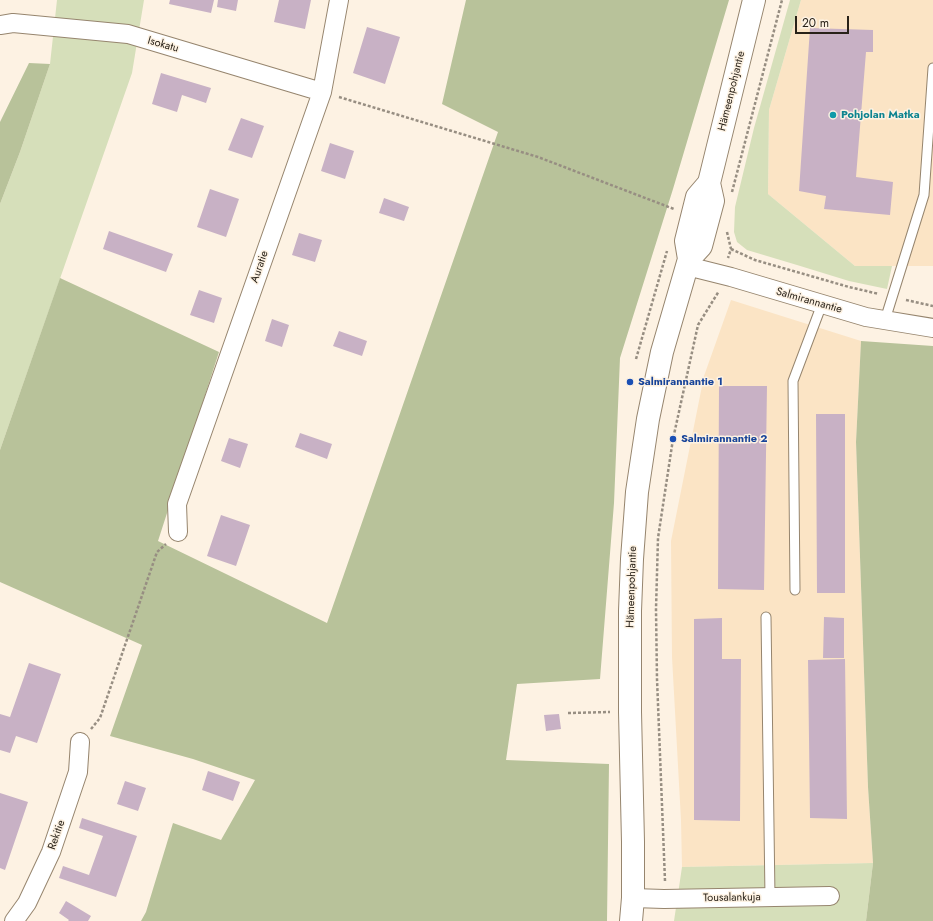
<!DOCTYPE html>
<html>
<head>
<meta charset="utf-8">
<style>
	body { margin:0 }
	#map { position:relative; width:933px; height:921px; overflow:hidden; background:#fdf2e3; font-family:Jost,sans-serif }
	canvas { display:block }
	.scale { position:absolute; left:795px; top:16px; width:54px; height:18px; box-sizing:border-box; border:2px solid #292219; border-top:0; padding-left:5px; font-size:12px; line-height:14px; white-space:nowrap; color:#292219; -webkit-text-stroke:3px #fdf2e3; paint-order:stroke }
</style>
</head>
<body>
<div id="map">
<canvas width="933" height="921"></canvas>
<div class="scale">20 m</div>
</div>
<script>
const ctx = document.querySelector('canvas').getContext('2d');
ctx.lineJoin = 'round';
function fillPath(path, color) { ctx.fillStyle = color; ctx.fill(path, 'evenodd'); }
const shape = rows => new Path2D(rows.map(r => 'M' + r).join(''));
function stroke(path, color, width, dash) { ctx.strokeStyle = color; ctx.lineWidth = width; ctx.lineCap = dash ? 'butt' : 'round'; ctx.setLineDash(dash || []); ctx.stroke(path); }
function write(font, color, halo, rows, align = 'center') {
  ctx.font = font + ' Jost,sans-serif'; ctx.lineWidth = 3; ctx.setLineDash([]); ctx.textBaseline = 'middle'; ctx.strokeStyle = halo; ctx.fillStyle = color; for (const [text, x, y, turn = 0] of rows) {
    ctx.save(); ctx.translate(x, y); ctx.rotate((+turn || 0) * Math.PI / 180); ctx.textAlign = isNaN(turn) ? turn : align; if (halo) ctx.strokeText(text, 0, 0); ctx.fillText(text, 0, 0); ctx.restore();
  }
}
const built = shape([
	[801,0,933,0,933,266,855,266,768,194,769,110],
	[731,300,861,341,856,442,868,787,873,863,682,867,681,820,672,657,671,541,704,376]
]);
const green = shape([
	[57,0,144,0,132,73,0,450,0,204,20,152,50,64],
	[790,0,801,0,769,110,768,194,855,266,892,266,887,289,849,281,797,265,747,250,737,242,734,232,735,207,754,128],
	[873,863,866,921,674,921,682,867]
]);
const forest = shape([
	[466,0,729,0,673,189,620,358,614,503,600,679,517,684,506,760,609,764,607,921,141,921,146,912,173,823,221,840,255,780,193,759,110,736,142,645,0,582,0,450,60,278,219,352,158,541,327,623,498,132,442,104],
	[29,63,50,64,20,152,0,204,0,122],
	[861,341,933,346,933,921,866,921,873,863,868,787,856,442]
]);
const building = shape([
	[170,0,214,0,211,13,169,4],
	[218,0,238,0,236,11,217,7],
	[279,0,311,0,305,29,274,22],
	[367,27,400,37,385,84,353,73],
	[810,28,873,30,873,52,866,52,856,177,893,182,890,215,824,209,826,196,799,191],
	[161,73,211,88,206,103,182,95,177,112,152,104],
	[241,118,264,126,252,158,228,150],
	[330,143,354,151,345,179,321,171],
	[210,189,239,199,226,237,197,227],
	[384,198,409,207,404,221,379,213],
	[109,231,173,254,166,272,103,249],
	[299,233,322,240,315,262,292,255],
	[199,290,222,298,214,323,190,315],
	[272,319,289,325,282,347,265,341],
	[339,331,367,341,362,356,333,346],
	[719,386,767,386,764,590,718,589],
	[816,414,845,414,845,593,817,593],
	[300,433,332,444,327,459,295,447],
	[229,438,248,444,240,468,221,461],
	[221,515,250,525,236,566,207,556],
	[824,617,844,618,844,658,823,658],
	[722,618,722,659,741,659,740,821,694,820,694,619],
	[845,659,847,819,810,818,808,660],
	[29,663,61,674,37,743,16,736,10,753,0,750,0,714,10,717],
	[559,714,561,729,546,731,544,715],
	[208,771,240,782,233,801,202,790],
	[125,781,146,788,138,811,117,804],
	[0,793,28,802,5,870,0,868],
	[82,818,137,836,116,897,59,878,63,866,89,875,103,836,79,828],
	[66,901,91,916,88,921,68,921,69,920,59,913]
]);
const path = shape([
	[339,97,538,157,674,209],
	[732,192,782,0],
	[727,232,731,249,728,258],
	[731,249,755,260,849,287,879,294],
	[906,300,933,306],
	[636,359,667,251],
	[568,713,610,712],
	[91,729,100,718,157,552,166,544],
	[665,881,657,679,656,609,658,538,673,439,698,325,719,291]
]);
const service = shape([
	[885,320,924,195,933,68],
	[795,590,793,381,822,304],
	[766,617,770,897]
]);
const minor = shape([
	[0,25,13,23,128,34,322,92],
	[687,266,731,277,866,317,933,328],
	[178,532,177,504,322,92,339,0],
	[633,898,664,899,830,896],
	[14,921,27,903,51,852,78,772,80,742]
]);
const secondary = shape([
	[689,259,686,241,697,197,709,183,754,0],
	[631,921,633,898,633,842,630,712,630,611,632,559,637,492,648,419,662,352,689,259,701,246,713,201,709,183]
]);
const markers = [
	[833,115,4,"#0f9aa8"],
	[630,382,4,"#1a4fb4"],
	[673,439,4,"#1a4fb4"]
];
const streetNames = [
	["Isokatu",163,45,16],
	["Hämeenpohjantie",732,91,-76],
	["Auratie",260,267,-71],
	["Salmirannantie",809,301,16],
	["Hämeenpohjantie",632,587,-88],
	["Rekitie",57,835,-71],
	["Tousalankuja",732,898,-1]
];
const cultureNames = [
	["Pohjolan Matka",841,115]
];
const transitNames = [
	["Salmirannantie 1",638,382],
	["Salmirannantie 2",681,439]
];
fillPath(built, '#fbe4c5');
fillPath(green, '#d6dfba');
fillPath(forest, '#b8c29a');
fillPath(building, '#c8b1c5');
stroke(service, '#96856e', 11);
stroke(minor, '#96856e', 20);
stroke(secondary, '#96856e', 24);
stroke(path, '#978e82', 2.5, [3, 2]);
stroke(service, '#fff', 9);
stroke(minor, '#fff', 18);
stroke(secondary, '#fff', 22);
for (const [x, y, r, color] of markers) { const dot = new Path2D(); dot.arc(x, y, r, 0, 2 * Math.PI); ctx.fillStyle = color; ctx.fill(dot); stroke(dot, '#fdf2e3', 1.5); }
write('11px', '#292219', '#fdf2e3', streetNames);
write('bold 11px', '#0d838f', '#fdf2e3', cultureNames, 'left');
write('bold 11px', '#164399', '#fdf2e3', transitNames, 'left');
</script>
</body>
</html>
